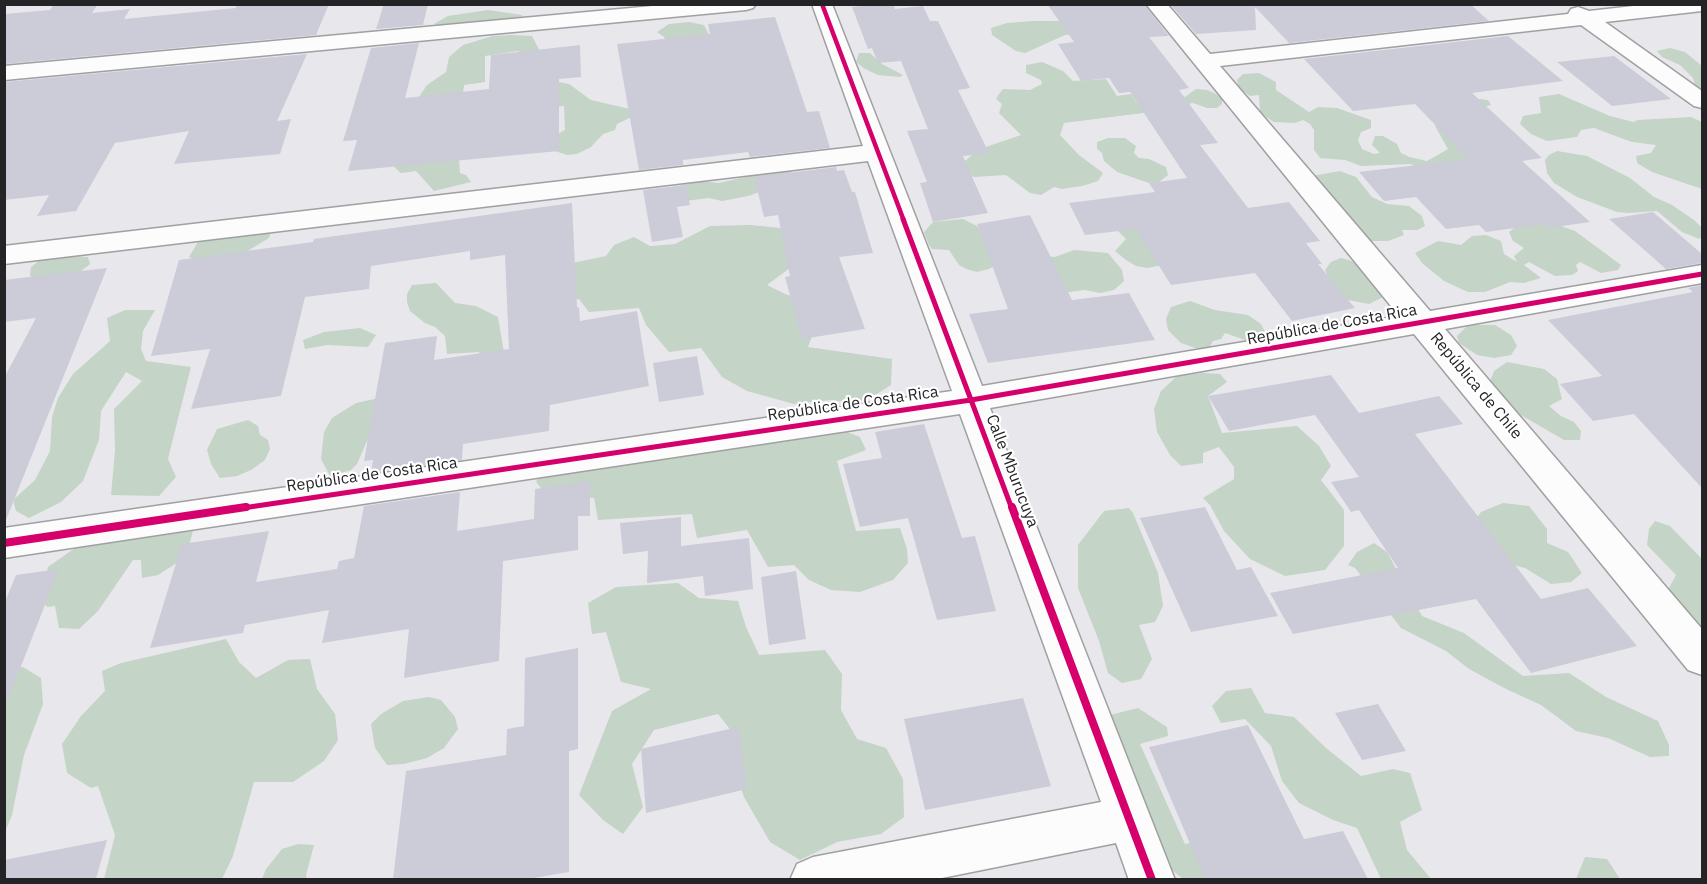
<!DOCTYPE html>
<html>
<head>
<meta charset="utf-8">
<style>
	body { margin:0 }
	#map { position:relative; width:1707px; height:884px; overflow:hidden; background:#e8e8ec; font-family:"IBM Plex Sans",sans-serif }
	canvas { display:block }
	.frame { position:absolute; inset:0; border:6px solid #242426; pointer-events:none }
</style>
</head>
<body>
<div id="map">
<canvas width="1707" height="884"></canvas>
<div class="frame"></div>
</div>
<script>
const ctx = document.querySelector('canvas').getContext('2d');
ctx.lineJoin = 'round';
function fillPath(path, color) { ctx.fillStyle = color; ctx.fill(path, 'evenodd'); }
const shape = rows => new Path2D(rows.map(r => 'M' + r).join(''));
function stroke(path, color, width, dash) { ctx.strokeStyle = color; ctx.lineWidth = width; ctx.lineCap = dash ? 'butt' : 'round'; ctx.setLineDash(dash || []); ctx.stroke(path); }
function write(font, color, halo, rows, align = 'center') {
  ctx.font = font + ' "IBM Plex Sans",sans-serif'; ctx.lineWidth = 4.5; ctx.setLineDash([]); ctx.textBaseline = 'middle'; ctx.strokeStyle = halo; ctx.fillStyle = color; for (const [text, x, y, turn = 0] of rows) {
    ctx.save(); ctx.translate(x, y); ctx.rotate((+turn || 0) * Math.PI / 180); ctx.textAlign = isNaN(turn) ? turn : align; if (halo) ctx.strokeText(text, 0, 0); ctx.fillText(text, 0, 0); ctx.restore();
  }
}
const green = shape([
	[488,10,522,15,520,23,449,28,434,24,448,16],
	[1033,21,1060,21,1074,34,1065,35,1025,53,1016,51,992,35,991,28,1007,23],
	[689,22,704,25,715,47,669,48,664,37,657,32,669,24],
	[511,35,532,36,542,55,523,54,518,51,485,56,485,82,464,85,461,110,415,103,427,85,446,72,449,57,463,45,493,36],
	[1670,48,1685,52,1702,66,1702,92,1696,89,1693,78,1680,65,1662,57,1657,51],
	[859,53,870,53,882,64,903,75,900,77,878,75,865,69,856,62],
	[1042,62,1063,71,1073,81,1106,79,1117,96,1131,94,1137,103,1182,99,1196,89,1207,90,1216,94,1222,99,1222,104,1217,108,1207,108,1193,103,1151,112,1064,123,1060,135,1079,155,1103,173,1098,181,1082,186,1062,189,1054,187,1041,195,1030,193,1006,175,974,177,965,171,963,163,977,150,1021,135,999,113,1002,104,996,99,999,94,1003,89,1030,90,1042,84,1041,80,1026,73,1026,65],
	[1259,73,1276,82,1276,90,1309,112,1318,107,1337,108,1371,120,1371,128,1361,132,1358,140,1362,149,1374,154,1380,153,1372,145,1375,136,1383,136,1397,144,1401,153,1409,157,1427,161,1448,149,1435,126,1441,119,1480,99,1488,100,1491,105,1483,107,1482,165,1420,170,1411,164,1361,166,1345,160,1320,158,1314,150,1314,130,1310,124,1303,120,1295,123,1274,122,1260,113,1259,95,1250,96,1239,88,1237,80,1243,74],
	[554,81,569,84,591,100,634,110,634,116,617,124,615,130,603,134,591,147,577,154,567,155,552,150,545,141,565,130,564,106,514,111],
	[1559,94,1610,116,1633,122,1638,120,1691,117,1702,122,1702,189,1652,172,1637,163,1636,156,1651,153,1656,145,1632,142,1594,128,1581,130,1577,137,1547,141,1531,134,1520,124,1523,116,1541,113,1539,97],
	[1108,138,1125,138,1136,146,1134,153,1139,158,1149,159,1166,167,1168,175,1159,182,1149,183,1117,172,1104,161,1102,153,1097,149,1097,142],
	[1557,151,1587,156,1630,178,1654,197,1672,205,1694,220,1702,228,1702,237,1699,239,1682,232,1657,211,1628,213,1617,212,1577,197,1554,183,1547,173,1545,160,1549,155],
	[459,159,460,173,466,175,471,182,434,191,416,171,401,173,391,164],
	[780,169,793,169,784,184,748,196,722,201,709,198,676,202,671,195,682,185,699,181,719,183],
	[1340,171,1356,177,1372,197,1387,204,1409,206,1422,216,1425,226,1417,230,1402,230,1404,235,1388,241,1366,241,1312,176],
	[1115,207,1189,260,1147,268,1136,266,1126,260,1115,251,1126,239,1116,229],
	[963,219,977,226,985,238,996,265,989,269,977,272,966,269,959,265,949,250,932,249,929,245,924,232,933,222],
	[1547,221,1575,231,1621,265,1618,270,1601,273,1580,262,1576,265,1578,271,1572,275,1555,276,1529,262,1524,265,1541,278,1524,283,1510,282,1485,292,1468,292,1444,281,1422,263,1415,253,1438,241,1461,245,1472,236,1486,235,1501,241,1504,254,1517,262,1514,256,1524,248,1513,241,1509,232,1517,226],
	[751,225,781,228,794,265,767,285,785,294,799,298,816,326,808,347,892,359,891,385,877,394,854,403,830,400,794,404,747,391,722,377,701,348,669,352,646,325,639,308,589,312,579,299,555,303,553,267,606,256,614,245,634,237,650,246,675,244,710,226],
	[271,231,269,238,246,252,196,260,189,257,198,242,214,236],
	[1074,250,1108,253,1122,270,1124,281,1114,290,1100,293,1085,290,1053,294,1045,256,1055,257],
	[71,256,88,257,90,264,76,275,35,282,30,275,31,267,41,259],
	[1341,258,1352,261,1361,267,1380,287,1383,297,1369,304,1348,300,1331,283,1325,270,1331,262],
	[436,283,455,303,476,306,498,317,504,353,485,362,479,352,447,354,445,336,435,327,425,323,410,311,407,302,407,294,412,285],
	[1190,301,1215,310,1248,315,1261,324,1266,334,1245,340,1225,333,1221,339,1213,341,1207,352,1181,343,1168,330,1166,319,1171,307],
	[125,310,155,310,143,331,141,349,146,361,191,367,168,459,176,477,159,496,111,495,115,450,114,409,142,381,126,372,101,411,99,440,83,481,61,502,29,518,16,511,13,500,35,480,50,451,52,417,58,398,73,374,110,341,107,318],
	[1468,325,1495,325,1511,335,1517,346,1511,355,1494,358,1477,355,1459,343,1457,336],
	[360,328,376,335,368,347,327,345,305,349,303,340,311,337,324,332],
	[1507,362,1544,369,1557,379,1562,399,1549,406,1561,416,1574,422,1581,431,1580,440,1564,440,1514,411,1490,382,1494,371],
	[1202,373,1220,374,1227,382,1208,396,1222,433,1297,426,1319,446,1331,466,1321,480,1344,510,1344,546,1325,570,1285,576,1250,559,1224,531,1210,505,1203,498,1234,479,1234,467,1219,447,1203,453,1203,463,1181,466,1170,455,1157,432,1154,409,1161,391,1177,376],
	[384,397,376,437,367,441,357,464,351,470,330,476,321,459,324,432,332,418,356,403],
	[248,420,258,426,260,435,268,440,270,449,265,460,251,470,237,476,220,478,211,464,207,450,217,429],
	[837,428,860,437,866,450,837,461,856,531,900,528,907,549,908,563,893,580,860,592,831,590,809,580,794,565,768,567,747,530,697,538,692,514,598,520,594,498,547,495,536,482,541,473],
	[1503,503,1529,506,1547,529,1547,543,1568,552,1582,573,1571,582,1551,584,1525,568,1506,563,1467,531,1481,512],
	[1129,508,1133,513,1158,573,1163,606,1155,622,1139,625,1152,659,1141,679,1122,683,1108,673,1099,641,1078,588,1078,545,1104,511],
	[1655,521,1670,526,1702,559,1702,627,1684,615,1668,590,1676,575,1647,545,1649,529],
	[193,531,186,557,158,575,142,578,141,560,133,560,98,611,79,629,59,628,55,606,47,607,41,598,48,567,78,546],
	[1374,543,1387,552,1422,616,1464,633,1523,676,1569,673,1606,697,1658,721,1669,745,1669,756,1650,757,1608,738,1576,731,1541,705,1506,689,1469,669,1446,651,1401,628,1355,568,1348,565,1357,552],
	[678,583,699,598,738,601,746,627,759,655,825,650,842,674,841,710,857,739,886,748,903,779,904,817,881,834,837,842,800,860,770,842,744,797,730,757,736,737,718,714,654,730,632,764,643,807,623,834,603,820,579,795,612,711,651,689,621,682,606,632,592,634,588,603,616,587],
	[226,639,239,662,256,678,288,660,310,659,317,689,335,714,338,740,324,761,293,782,254,782,233,856,222,879,104,879,115,835,98,786,91,788,67,773,62,744,81,716,105,691,102,671,121,663],
	[23,667,41,678,43,704,24,755,12,815,5,832,5,670],
	[1251,688,1265,713,1294,717,1326,748,1361,776,1393,769,1410,773,1422,810,1400,822,1407,850,1431,879,1381,879,1357,828,1333,820,1299,803,1282,781,1271,746,1245,719,1221,723,1212,706,1226,691],
	[429,697,441,700,455,717,458,729,444,748,427,758,404,764,387,765,375,748,371,724,381,714,403,701],
	[1138,708,1167,727,1168,736,1140,744,1185,844,1278,824,1224,871,1203,879,1183,879,1160,860,1091,777,1083,750,1106,716],
	[298,844,314,845,306,875,307,879,262,879,266,869,282,849],
	[1585,857,1607,859,1620,879,1576,879]
]);
const building = shape([
	[98,4,92,13,130,9,124,19,236,8,237,4,329,4,316,35,4,64,4,14,50,10,53,6],
	[384,4,428,4,423,25,376,29],
	[879,4,893,4,895,9,923,6,930,21,938,21,970,88,958,90,989,153,963,156,988,213,933,222,920,183,927,182,907,131,928,129,901,61,878,63,872,48,868,49,852,7],
	[1047,4,1144,4,1169,36,1149,37,1189,88,1179,90,1218,143,1200,145,1248,208,1289,202,1320,241,1306,243,1322,264,1318,264,1355,308,1292,321,1255,273,1171,285,1136,229,1085,235,1069,203,1155,192,1149,183,1187,178,1130,92,1119,93,1109,78,1081,81,1058,44,1074,42],
	[1170,4,1470,4,1489,21,1289,43,1255,7,1256,30,1196,34],
	[775,17,807,112,819,111,830,148,750,157,748,152,683,160,683,165,639,170,617,44,710,34,708,24],
	[1508,36,1563,81,1472,93,1542,158,1522,161,1590,222,1549,228,1545,224,1486,232,1479,225,1446,229,1416,197,1384,201,1359,172,1468,159,1415,104,1353,111,1304,59],
	[419,43,405,98,489,89,491,55,580,45,581,77,559,79,559,151,348,171,357,140,343,141,371,48],
	[307,54,277,121,291,119,280,154,174,164,189,131,115,143,76,211,37,216,49,195,4,200,4,82],
	[1614,56,1671,99,1612,106,1557,62],
	[836,167,837,171,844,170,852,192,855,192,873,253,839,257,865,329,802,339,785,277,790,276,778,215,764,217,754,177],
	[686,185,690,205,677,207,683,237,652,242,643,190],
	[572,203,577,308,579,307,580,321,637,311,649,386,550,405,549,431,463,444,462,460,371,473,373,460,364,461,385,343,437,336,434,360,509,349,505,255,470,260,470,251,371,266,369,289,305,297,281,396,191,409,210,349,151,356,179,260,313,242,314,239],
	[1653,212,1702,254,1702,263,1666,269,1609,219],
	[1030,215,1072,300,1129,293,1155,340,988,363,969,314,1008,309,977,224],
	[107,268,6,520,4,520,4,378,36,318,4,322,4,280],
	[1702,285,1702,488,1634,414,1593,421,1560,384,1602,376,1548,320,1693,292,1688,288],
	[697,356,704,395,659,402,653,363],
	[1331,375,1359,413,1439,396,1463,424,1415,434,1541,599,1588,588,1637,646,1531,673,1476,599,1293,634,1270,593,1398,568,1359,510,1351,512,1331,482,1359,477,1315,415,1229,431,1208,396],
	[924,424,962,538,975,536,996,611,937,620,908,518,860,527,843,464,882,458,875,432],
	[590,481,590,516,578,516,578,550,503,561,499,661,404,678,409,629,322,643,329,610,245,625,243,633,150,648,182,544,269,531,256,582,337,569,339,561,354,558,364,506,460,492,457,531,534,519,535,489],
	[1205,507,1237,570,1251,567,1278,616,1191,632,1140,518],
	[681,517,681,546,749,538,753,589,705,596,703,576,647,583,648,551,623,554,620,523],
	[59,569,7,702,4,702,4,604,16,575],
	[796,571,806,639,769,645,761,577],
	[578,648,578,749,569,751,569,872,528,879,393,879,406,771,506,755,507,729,524,726,525,658],
	[1023,698,1051,786,925,810,904,719],
	[1378,704,1406,751,1362,760,1335,713],
	[1248,725,1304,839,1343,831,1368,879,1205,879,1149,747],
	[738,727,747,789,646,813,641,749],
	[107,840,96,879,4,879,4,860]
]);
const street = shape([
	[674,4,756,4,753,8,746,10,4,80,4,66,674,4],
	[812,4,832,4,982,386,1399,316,1146,4,1167,4,1210,54,1568,14,1571,9,1578,7,1589,11,1651,4,1702,4,1702,11,1605,22,1702,91,1702,108,1694,106,1581,25,1220,66,1430,311,1702,265,1702,283,1445,329,1702,629,1702,675,1688,670,1414,334,990,408,1175,880,1129,880,1116,843,932,880,790,880,797,864,813,857,1101,802,960,414,4,558,4,528,952,391,868,161,4,264,4,246,863,146,812,4]
]);
const cyclewayFar2 = shape([
	[822,4,904,221]
]);
const cyclewayFar1 = shape([
	[903,219,1012,509],
	[236,509,971,400,1702,274]
]);
const cycleway = shape([
	[1012,507,1152,880],
	[4,543,246,507]
]);
const streetNames = [
	["República de Costa Rica",1332,325,-10],
	["República de Chile",1476,386,50],
	["República de Costa Rica",853,404,-8],
	["Calle Mburucuya",1012,471,69],
	["República de Costa Rica",372,475,-8]
];
fillPath(green, '#c4d4c6');
fillPath(building, '#cccbd8');
stroke(street, '#a0a0a2', 3);
fillPath(street, '#fcfcfc');
stroke(cyclewayFar2, '#d6006c', 4.5);
stroke(cyclewayFar1, '#d6006c', 5);
stroke(cycleway, '#d6006c', 8);
write('16px', '#242426', '#fff', streetNames);
</script>
</body>
</html>
